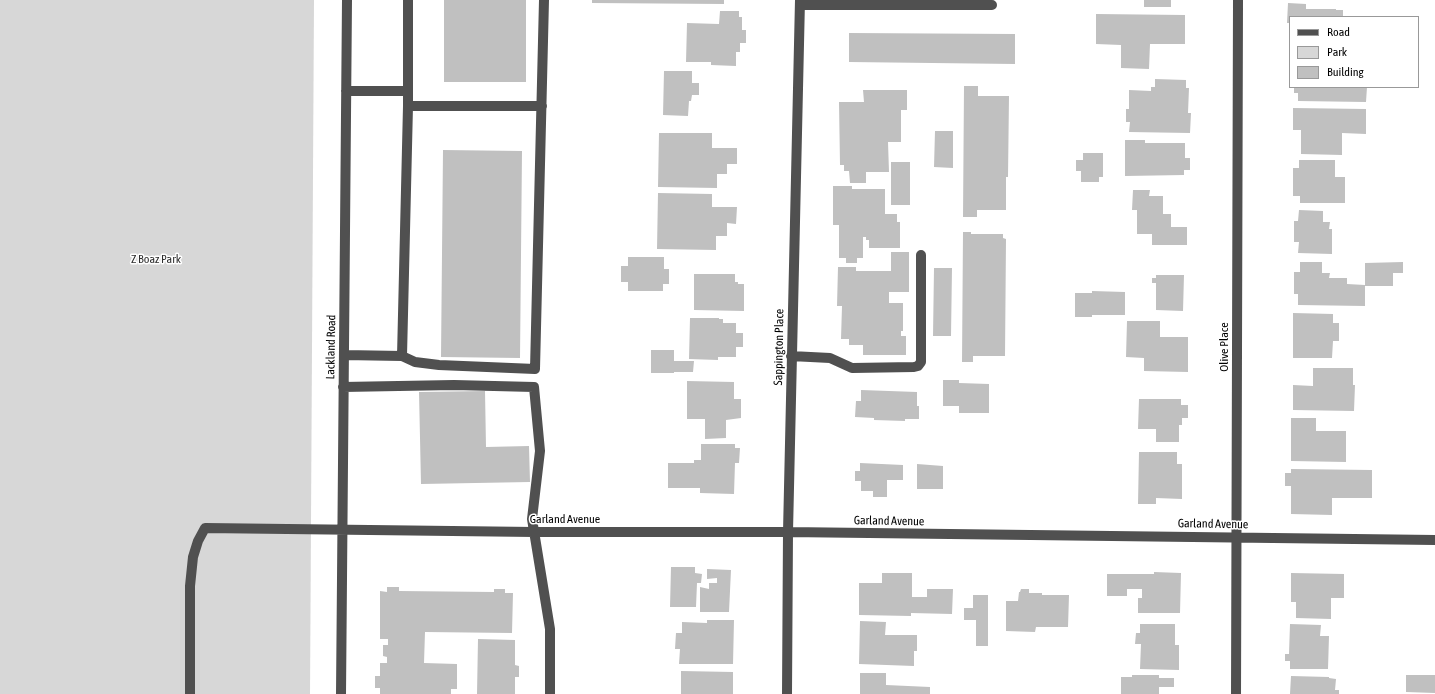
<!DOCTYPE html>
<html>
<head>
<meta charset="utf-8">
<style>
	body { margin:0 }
	#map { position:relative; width:1435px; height:694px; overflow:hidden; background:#fff; font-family:"Asap Condensed",sans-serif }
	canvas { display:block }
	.legend { position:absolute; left:1289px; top:16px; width:130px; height:72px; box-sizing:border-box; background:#fff; border:1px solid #999; margin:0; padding:5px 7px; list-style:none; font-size:12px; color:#000 }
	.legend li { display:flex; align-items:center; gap:8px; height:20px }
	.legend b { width:20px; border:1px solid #999 }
</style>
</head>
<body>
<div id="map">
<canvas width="1435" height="694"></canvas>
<ul class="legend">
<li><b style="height:5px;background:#505050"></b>Road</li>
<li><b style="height:11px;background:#d7d7d7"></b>Park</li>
<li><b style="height:11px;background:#c0c0c0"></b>Building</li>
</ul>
</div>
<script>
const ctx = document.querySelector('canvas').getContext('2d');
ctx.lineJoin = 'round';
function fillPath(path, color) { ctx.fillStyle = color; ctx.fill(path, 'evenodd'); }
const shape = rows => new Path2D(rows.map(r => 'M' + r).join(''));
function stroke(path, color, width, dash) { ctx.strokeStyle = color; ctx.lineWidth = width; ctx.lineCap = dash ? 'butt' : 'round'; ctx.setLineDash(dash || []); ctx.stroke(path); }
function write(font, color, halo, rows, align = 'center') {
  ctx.font = font + ' "Asap Condensed",sans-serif'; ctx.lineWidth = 3; ctx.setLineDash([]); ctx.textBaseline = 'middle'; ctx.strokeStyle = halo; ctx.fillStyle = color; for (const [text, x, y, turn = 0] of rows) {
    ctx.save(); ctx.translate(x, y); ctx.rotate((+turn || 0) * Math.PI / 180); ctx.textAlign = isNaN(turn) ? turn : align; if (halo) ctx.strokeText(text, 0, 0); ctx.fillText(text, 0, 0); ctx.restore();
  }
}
const green = shape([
	[0,0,314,0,310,694,0,694]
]);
const building = shape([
	[444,0,526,0,526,82,444,82],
	[592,0,724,0,724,4,592,3],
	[1144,0,1171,0,1171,7,1144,7],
	[1288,3,1306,4,1306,9,1336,9,1336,10,1343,10,1343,17,1290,17,1290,23,1287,23],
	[720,11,739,11,739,17,742,17,742,30,746,30,746,43,740,43,740,52,736,52,736,66,711,65,711,62,686,62,687,23,719,24],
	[1096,14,1185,15,1185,44,1150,44,1149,69,1121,68,1121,45,1096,44],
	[849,33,1015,34,1015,64,849,62],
	[664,71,692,71,692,83,699,83,699,95,692,95,691,101,689,101,688,116,663,115],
	[1155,79,1186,80,1186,88,1189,88,1188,113,1191,113,1190,133,1129,132,1130,122,1126,122,1126,109,1129,109,1129,90,1151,91,1151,87,1155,87],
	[964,86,978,86,978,96,1009,96,1008,177,1006,177,1006,210,977,210,977,217,963,217],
	[1294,87,1367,87,1366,102,1298,101,1298,93,1294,93],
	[863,90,907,90,907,110,901,110,901,142,888,142,889,172,866,172,866,183,850,183,849,171,844,171,844,165,840,165,839,102,864,102],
	[1293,108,1366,109,1366,134,1342,133,1342,155,1301,154,1301,130,1293,130],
	[935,131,953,131,953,168,934,167],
	[659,133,712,133,712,148,737,148,737,164,727,164,727,174,717,174,717,188,658,187],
	[1125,140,1145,140,1145,143,1185,143,1185,158,1190,158,1190,170,1184,170,1184,175,1125,176],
	[443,150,522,151,520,358,441,357],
	[1083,153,1103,153,1103,177,1099,177,1099,182,1081,182,1081,171,1076,171,1076,160,1083,160],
	[1299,160,1335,160,1335,177,1345,177,1345,203,1300,203,1300,196,1293,196,1293,168,1299,168],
	[891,162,910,162,910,205,891,205],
	[833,186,852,186,852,189,885,189,885,214,897,214,897,222,900,222,900,248,869,248,869,240,866,240,866,237,863,237,863,258,857,258,857,263,846,263,846,258,839,258,839,225,833,225],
	[1133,190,1150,190,1149,196,1163,196,1163,214,1171,214,1171,227,1187,227,1187,245,1152,245,1152,234,1137,234,1137,210,1132,210],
	[658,193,712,194,712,207,737,207,736,224,727,223,727,236,716,236,716,250,657,249],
	[1299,210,1323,211,1323,222,1330,222,1329,229,1332,229,1332,254,1298,253,1299,242,1294,242,1294,221,1298,221],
	[963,232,971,232,971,234,1003,234,1003,238,1006,239,1005,356,973,356,973,362,962,362],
	[891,252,909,252,909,292,889,292,889,303,903,303,903,331,901,331,901,336,906,336,906,355,863,355,863,345,849,345,849,339,841,339,842,306,837,306,838,267,856,267,856,271,891,271],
	[628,257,664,257,664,269,669,269,669,284,663,284,663,291,628,291,628,282,621,282,621,266,628,266],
	[1300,262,1322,262,1322,273,1330,273,1329,278,1347,278,1347,284,1365,285,1365,263,1403,262,1403,273,1393,273,1393,286,1365,286,1365,306,1298,305,1298,294,1294,294,1294,272,1300,272],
	[934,268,952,268,951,336,933,336],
	[694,274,735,274,735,282,738,282,738,284,744,284,744,311,694,310],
	[1156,275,1184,275,1183,311,1156,310,1156,283,1152,283,1152,278,1156,278],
	[1092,291,1125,292,1125,315,1092,315,1092,317,1075,317,1075,293,1092,293],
	[1293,313,1333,314,1333,323,1339,323,1339,341,1333,341,1332,358,1293,358],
	[690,318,719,318,719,319,723,319,723,323,736,323,736,333,743,333,743,347,736,347,736,357,718,357,718,360,689,359],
	[1127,321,1160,321,1160,337,1188,337,1188,372,1144,371,1144,358,1126,357],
	[651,350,674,350,674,361,694,361,693,372,674,372,674,373,651,373],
	[1313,368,1353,368,1353,385,1355,385,1354,411,1293,410,1293,385,1313,386],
	[943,380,959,380,959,383,989,384,989,413,959,413,959,406,943,406],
	[687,381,734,382,734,399,741,399,741,418,726,420,726,438,705,439,705,419,687,419],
	[861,390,917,392,917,406,919,406,919,419,905,419,905,421,874,420,874,418,855,417,856,401,861,401],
	[485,391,486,447,529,446,530,482,421,484,419,392],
	[1139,399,1181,399,1181,405,1188,405,1188,418,1182,418,1182,425,1179,425,1179,442,1156,442,1156,429,1138,429],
	[1291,418,1316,418,1316,431,1346,431,1346,462,1291,461],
	[701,444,735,444,735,448,740,448,739,463,735,463,734,494,700,493,700,488,668,488,668,463,694,463,694,460,701,460],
	[1139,452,1177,452,1177,464,1182,464,1182,499,1156,498,1156,504,1138,504],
	[860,463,903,465,903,480,887,480,887,497,873,497,873,491,861,491,861,481,855,481,855,471,860,471],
	[917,464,943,466,943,489,917,489],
	[1291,469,1372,470,1372,498,1332,498,1332,515,1291,514,1291,486,1285,486,1285,473,1291,473],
	[671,567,695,567,695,573,702,574,701,583,697,583,696,607,670,607],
	[707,569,731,570,729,612,700,612,700,587,709,589,709,583,717,583,717,578,707,579],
	[1154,572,1181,573,1180,613,1138,613,1138,598,1142,598,1142,589,1127,589,1127,596,1107,596,1107,574,1154,574],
	[882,573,912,573,912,597,927,597,927,589,953,589,952,614,911,613,911,616,859,615,859,583,882,583],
	[1291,573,1344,574,1344,598,1331,598,1331,619,1296,618,1296,602,1291,602],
	[387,587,399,587,399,591,494,592,494,589,505,589,505,593,513,593,512,633,425,632,424,663,457,664,457,689,451,689,451,694,380,694,380,688,375,688,375,676,380,676,380,663,387,663,387,657,383,656,383,645,388,645,388,639,380,639,380,591,387,592],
	[1021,589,1029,589,1029,593,1042,593,1042,595,1069,595,1068,627,1036,627,1035,632,1006,631,1006,601,1018,601,1019,592,1020,592],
	[973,595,988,595,988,646,976,646,976,620,964,620,964,608,973,608],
	[707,620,734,620,733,664,679,664,680,649,675,649,676,633,682,633,682,622,707,623],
	[860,621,886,622,885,635,917,635,917,651,914,651,914,666,859,664],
	[1140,624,1175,624,1175,645,1179,645,1179,670,1140,669,1141,644,1135,644,1136,633,1140,633],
	[1290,624,1321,625,1320,636,1329,636,1328,669,1290,669,1290,661,1285,661,1285,654,1289,654],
	[478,639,515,640,515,665,519,666,519,677,515,677,515,694,477,694],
	[681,671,733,672,733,694,681,694],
	[860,673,886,673,886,685,930,687,930,694,860,694],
	[1132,675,1159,675,1159,678,1174,678,1174,687,1159,687,1159,694,1121,694,1121,677,1132,677],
	[1406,675,1435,675,1435,693,1406,692],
	[1291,676,1329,677,1329,678,1336,679,1335,690,1339,690,1339,694,1290,694]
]);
const minor = shape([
	[800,5,992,5],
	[346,91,408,91],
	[408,106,542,106],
	[344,355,402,356,415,362,439,365,535,369,544,0],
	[402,356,408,106,408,0],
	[791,356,830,358,852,368,914,367,918,366,921,362,921,255],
	[343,387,454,385,534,387,540,451,532,519,550,629,550,694],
	[190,694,190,586,193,557,198,541,205,528,534,532,788,532,1435,540],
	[341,694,347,0],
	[787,694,788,532,800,0],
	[1236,694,1238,0]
]);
const parkNames = [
	["Z Boaz Park",156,259]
];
const streetNames = [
	["Lackland Road",331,347,-89],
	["Sappington Place",779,347,-89],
	["Olive Place",1224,347,-90],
	["Garland Avenue",565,519],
	["Garland Avenue",889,521,1],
	["Garland Avenue",1213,524,1]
];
fillPath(green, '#d7d7d7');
fillPath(building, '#c0c0c0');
stroke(minor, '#505050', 10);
write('12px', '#2e2e2e', '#fff', parkNames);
write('12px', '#000', '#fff', streetNames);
</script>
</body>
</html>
